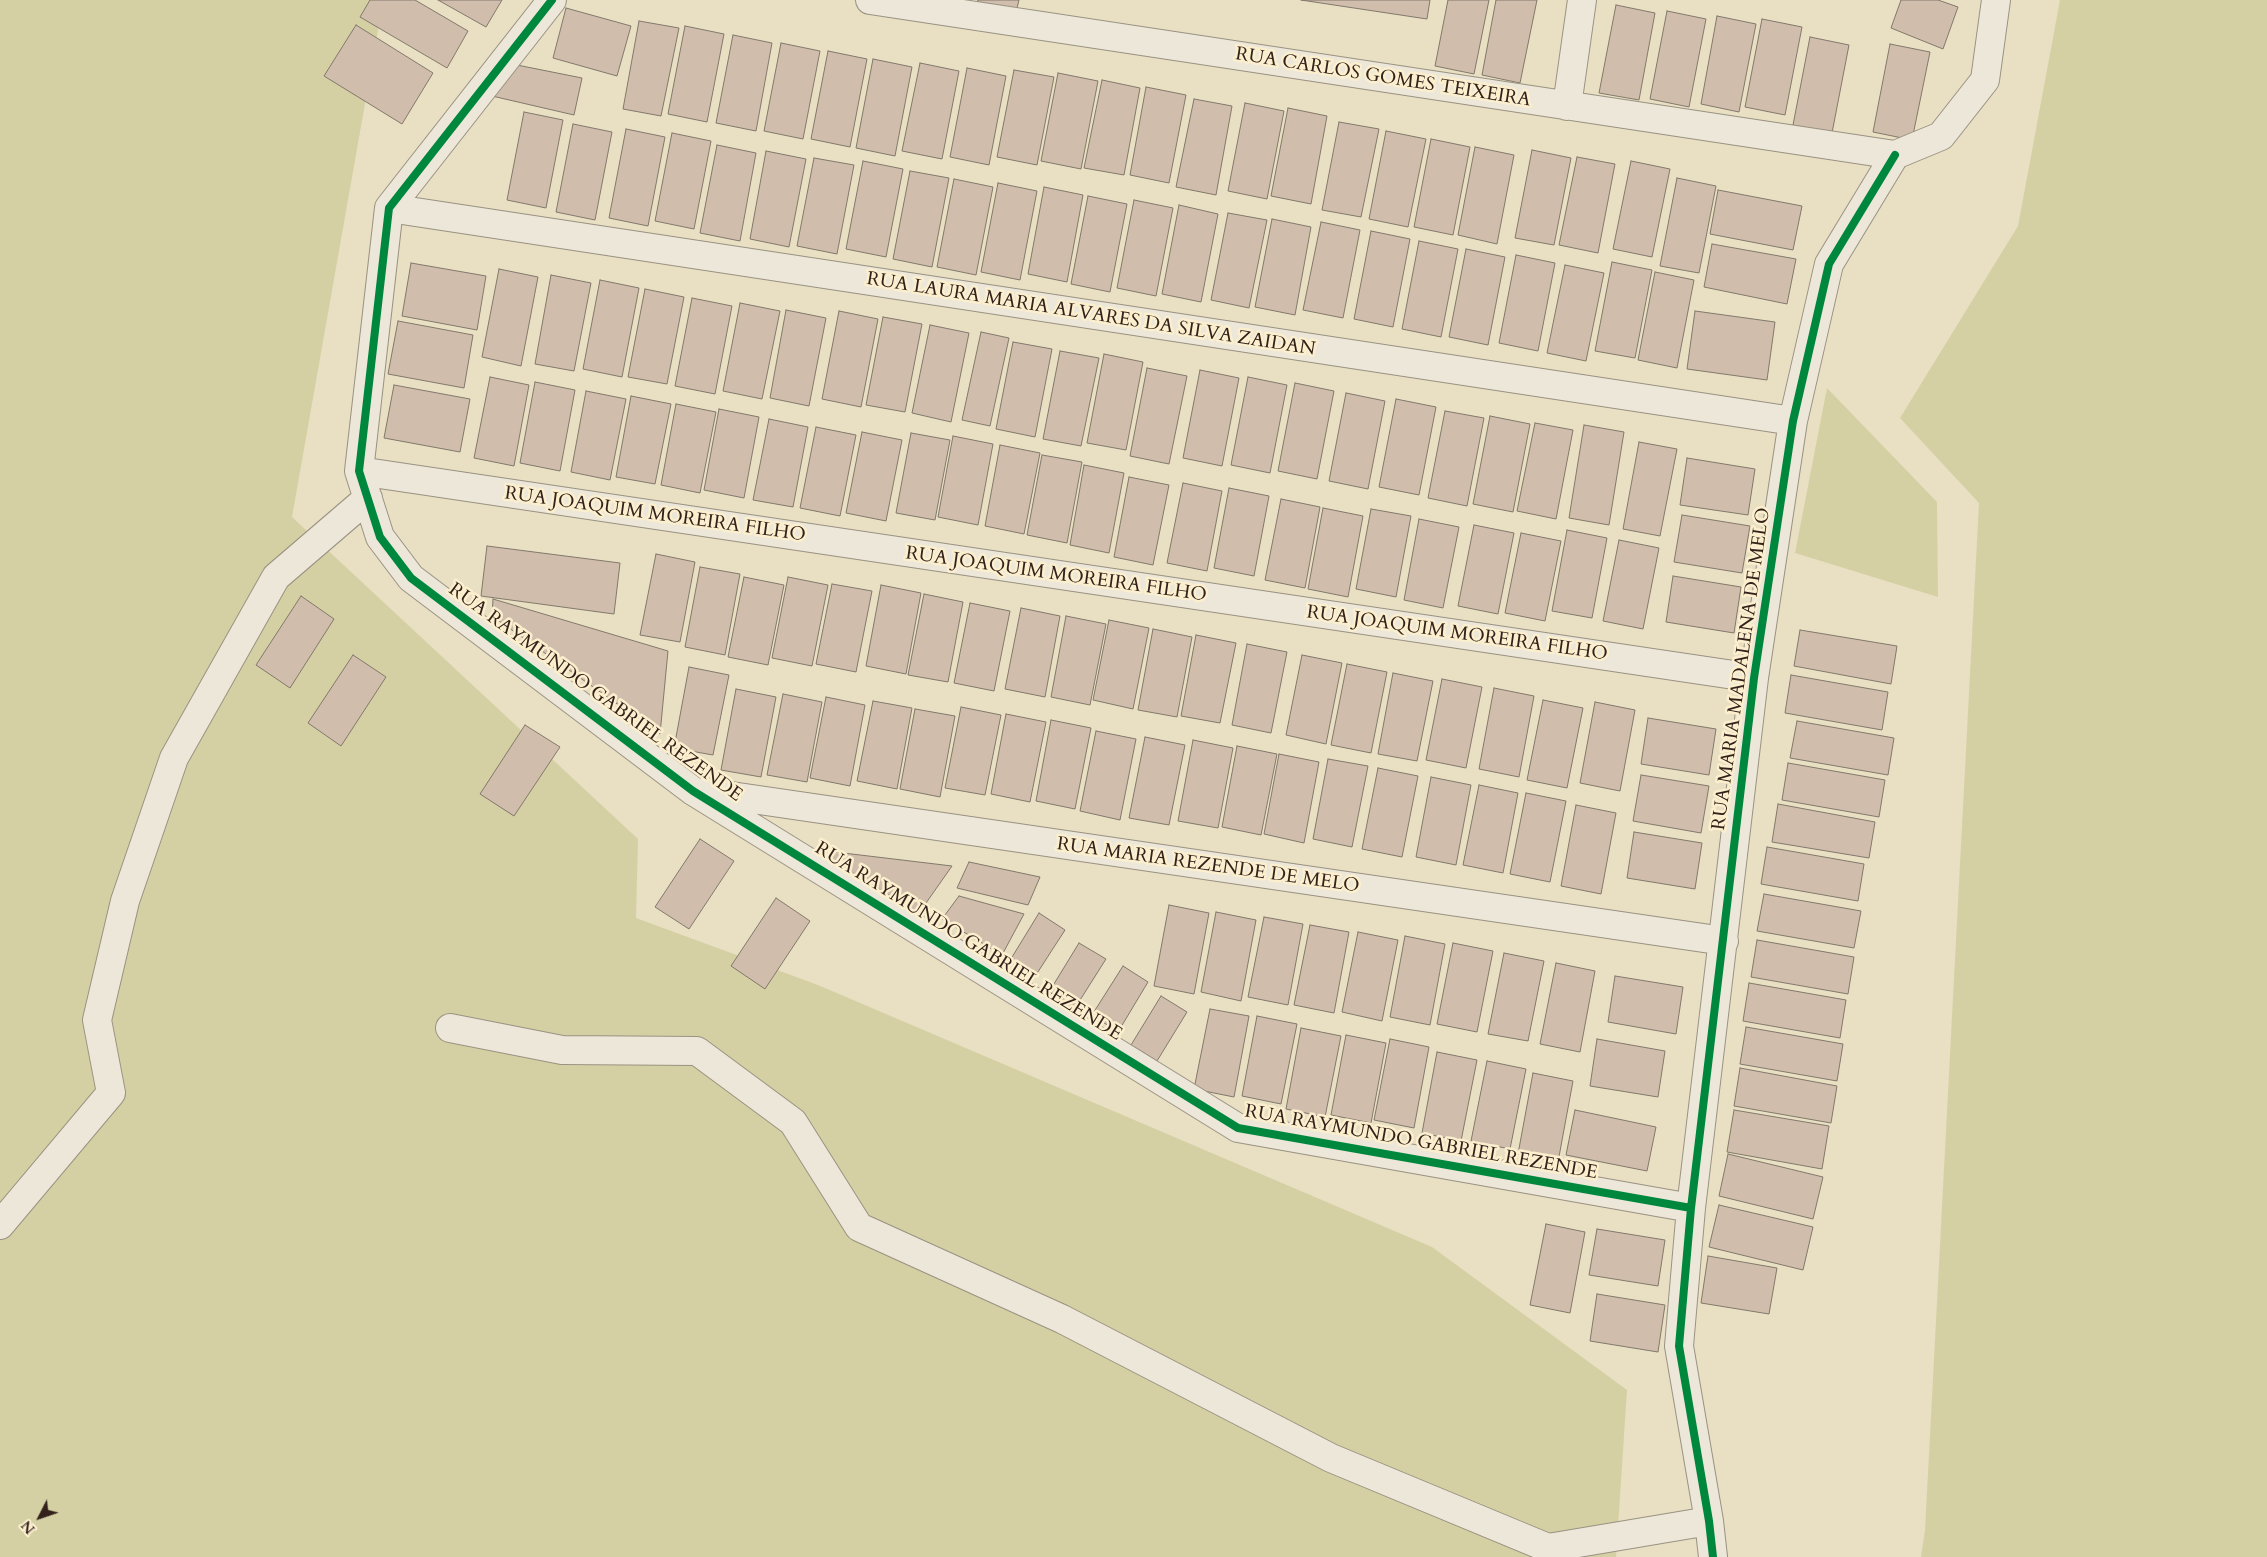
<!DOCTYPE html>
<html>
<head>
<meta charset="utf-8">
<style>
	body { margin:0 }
	#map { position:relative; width:2267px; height:1557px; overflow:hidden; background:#e9dfc3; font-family:Cardo,serif }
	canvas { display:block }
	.north { position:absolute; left:15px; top:1492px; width:50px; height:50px; -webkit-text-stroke:4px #fbefce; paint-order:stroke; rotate:229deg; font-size:14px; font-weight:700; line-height:20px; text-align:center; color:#33221c }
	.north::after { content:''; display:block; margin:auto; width:18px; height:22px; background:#33221c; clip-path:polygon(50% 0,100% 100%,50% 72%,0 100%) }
</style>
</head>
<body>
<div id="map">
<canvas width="2267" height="1557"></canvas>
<div class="north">N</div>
</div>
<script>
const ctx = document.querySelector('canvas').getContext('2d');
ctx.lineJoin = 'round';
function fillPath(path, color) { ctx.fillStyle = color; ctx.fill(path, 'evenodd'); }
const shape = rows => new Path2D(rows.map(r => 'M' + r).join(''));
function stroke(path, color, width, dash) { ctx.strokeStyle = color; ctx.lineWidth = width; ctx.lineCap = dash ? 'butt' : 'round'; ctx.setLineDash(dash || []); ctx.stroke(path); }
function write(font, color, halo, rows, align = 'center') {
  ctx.font = font + ' Cardo,serif'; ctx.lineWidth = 5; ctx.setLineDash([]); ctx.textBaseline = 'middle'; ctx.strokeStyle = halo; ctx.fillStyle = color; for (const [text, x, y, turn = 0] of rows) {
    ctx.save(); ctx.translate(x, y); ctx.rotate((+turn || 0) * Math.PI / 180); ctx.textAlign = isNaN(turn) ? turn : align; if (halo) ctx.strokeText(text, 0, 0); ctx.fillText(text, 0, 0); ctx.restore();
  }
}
const green = shape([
	[0,0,376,0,378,30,292,517,638,839,636,918,818,985,1432,1247,1627,1390,1616,1557,0,1557],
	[2060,0,2267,0,2267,1557,1921,1557,1925,1530,1979,503,1900,418,2018,226],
	[1827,388,1937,502,1938,597,1795,553]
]);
const building = shape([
	[370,0,415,0,468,31,447,68,360,17,370,0],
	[438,0,502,0,486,27,438,0],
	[978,0,1019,0,1016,12,977,4,978,0],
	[1301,0,1430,0,1427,19,1301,0],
	[1448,0,1489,0,1474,74,1435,66,1448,0],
	[1496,0,1537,0,1520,83,1482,75,1496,0],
	[1901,0,1938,0,1958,7,1943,49,1891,28,1901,0],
	[1616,5,1655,13,1639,100,1599,93,1616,5],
	[566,8,631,26,617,76,553,58,566,8],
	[1667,11,1706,19,1689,107,1650,99,1667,11],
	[1717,16,1756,24,1739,112,1701,104,1717,16],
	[1762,19,1802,27,1785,115,1745,107,1762,19],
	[639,21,679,28,661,116,623,109,639,21],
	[356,25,433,73,402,124,324,76,356,25],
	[685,26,724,34,707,122,668,114,685,26],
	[733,35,772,43,756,131,716,123,733,35],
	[1810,37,1849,45,1832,133,1793,125,1810,37],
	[781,43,820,51,803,139,764,131,781,43],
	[1890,44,1930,52,1912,140,1873,132,1890,44],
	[828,51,867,59,850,147,811,139,828,51],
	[873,59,912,67,895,156,856,148,873,59],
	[920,63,959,71,942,159,902,151,920,63],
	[517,65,582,78,574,115,492,96,517,65],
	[967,68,1006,76,989,165,950,157,967,68],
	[1014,70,1054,77,1037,165,997,157,1014,70],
	[1058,73,1098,81,1081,169,1041,161,1058,73],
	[1102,80,1140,88,1124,175,1084,168,1102,80],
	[1146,87,1186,95,1169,183,1130,175,1146,87],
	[1194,99,1232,106,1216,195,1176,187,1194,99],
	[1245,103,1284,111,1267,199,1228,191,1245,103],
	[1288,108,1327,116,1311,204,1271,196,1288,108],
	[524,112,563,120,546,208,507,200,524,112],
	[1339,122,1379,129,1361,217,1322,210,1339,122],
	[573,124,612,132,595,220,556,212,573,124],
	[626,129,665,137,648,226,609,218,626,129],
	[1386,131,1426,139,1408,227,1369,219,1386,131],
	[672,133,711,141,694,229,655,221,672,133],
	[1431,139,1470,147,1453,235,1414,227,1431,139],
	[717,145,756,153,740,241,700,233,717,145],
	[1475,147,1514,155,1497,244,1458,235,1475,147],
	[1532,150,1571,158,1554,245,1515,238,1532,150],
	[766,151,806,159,789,247,750,239,766,151],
	[1577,157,1615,164,1598,253,1559,245,1577,157],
	[814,158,854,165,837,254,797,246,814,158],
	[863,161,903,169,886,257,846,249,863,161],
	[1631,161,1670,169,1652,257,1613,249,1631,161],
	[910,171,949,178,932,267,893,259,910,171],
	[1677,178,1716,186,1699,273,1660,266,1677,178],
	[954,179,993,187,976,275,937,267,954,179],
	[998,183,1037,191,1020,280,981,272,998,183],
	[1044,187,1083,195,1067,282,1028,274,1044,187],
	[1718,190,1802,206,1793,250,1710,234,1718,190],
	[1088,196,1127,204,1110,292,1071,284,1088,196],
	[1134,200,1173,208,1156,296,1117,288,1134,200],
	[1179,205,1218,214,1201,302,1162,294,1179,205],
	[1228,213,1267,220,1249,308,1211,300,1228,213],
	[1272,219,1311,227,1295,315,1255,307,1272,219],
	[1321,222,1360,230,1343,318,1303,310,1321,222],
	[1371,231,1410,239,1393,327,1354,319,1371,231],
	[1419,241,1458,249,1441,337,1402,329,1419,241],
	[1712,244,1796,259,1787,304,1704,287,1712,244],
	[1466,249,1505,257,1488,345,1449,337,1466,249],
	[1516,255,1555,263,1538,351,1499,343,1516,255],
	[1612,262,1652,270,1635,358,1595,351,1612,262],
	[411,263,486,276,477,330,402,316,411,263],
	[1565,265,1604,273,1586,361,1547,353,1565,265],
	[499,269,538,277,521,366,482,357,499,269],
	[1655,272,1694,280,1677,368,1638,360,1655,272],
	[551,275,591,283,574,371,535,364,551,275],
	[600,280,639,288,622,377,583,369,600,280],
	[645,289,684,297,667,384,628,377,645,289],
	[692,298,732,306,715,394,675,386,692,298],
	[740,303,780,311,762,399,723,391,740,303],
	[786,310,826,318,809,406,770,398,786,310],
	[839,311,878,319,861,407,822,399,839,311],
	[1695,311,1775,322,1767,380,1687,369,1695,311],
	[883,317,922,324,905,412,866,405,883,317],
	[398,321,473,335,464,388,388,374,398,321],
	[930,325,969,333,951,422,912,413,930,325],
	[981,332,1009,338,990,426,962,420,981,332],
	[1013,342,1052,349,1035,437,996,429,1013,342],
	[1060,351,1099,358,1081,446,1043,439,1060,351],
	[1104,354,1143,362,1126,450,1087,443,1104,354],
	[1147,368,1187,376,1169,464,1130,456,1147,368],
	[1200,370,1239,378,1222,466,1183,458,1200,370],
	[490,377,529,385,514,466,474,458,490,377],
	[1248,377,1287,385,1270,473,1231,465,1248,377],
	[535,382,575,390,560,471,520,463,535,382],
	[1295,383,1334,391,1317,479,1278,471,1295,383],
	[394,385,470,399,460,452,384,438,394,385],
	[586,391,626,399,610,480,571,472,586,391],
	[1346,393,1385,401,1368,489,1329,481,1346,393],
	[631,396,671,404,655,484,616,477,631,396],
	[1396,399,1436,407,1419,495,1379,487,1396,399],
	[676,404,716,412,700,493,661,485,676,404],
	[719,409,759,417,744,498,704,490,719,409],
	[1445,411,1484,418,1467,506,1428,498,1445,411],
	[1490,416,1530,424,1513,512,1473,504,1490,416],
	[769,419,808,427,793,507,753,500,769,419],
	[1535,423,1573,430,1556,519,1517,511,1535,423],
	[1584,425,1624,432,1609,525,1569,518,1584,425],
	[816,427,856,435,840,516,800,508,816,427],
	[862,432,902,440,886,521,846,513,862,432],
	[911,433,950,440,935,520,896,513,911,433],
	[953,436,993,444,978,525,938,517,953,436],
	[1639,442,1677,449,1660,536,1623,529,1639,442],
	[1000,445,1040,453,1024,534,985,526,1000,445],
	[1042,455,1082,462,1067,543,1027,535,1042,455],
	[1687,458,1755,469,1748,515,1680,505,1687,458],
	[1084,465,1124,473,1109,553,1070,545,1084,465],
	[1129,477,1169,485,1153,565,1114,557,1129,477],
	[1183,483,1222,491,1207,571,1167,563,1183,483],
	[1229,488,1269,496,1254,576,1214,568,1229,488],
	[1281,499,1320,507,1305,588,1265,580,1281,499],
	[1323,508,1363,516,1348,597,1308,589,1323,508],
	[1371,509,1411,516,1396,597,1356,589,1371,509],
	[1682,515,1750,526,1742,573,1674,562,1682,515],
	[1419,519,1459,527,1443,608,1404,600,1419,519],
	[1474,525,1514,533,1498,614,1458,606,1474,525],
	[1567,530,1607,538,1592,618,1552,611,1567,530],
	[1521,533,1561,541,1545,621,1505,613,1521,533],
	[1619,540,1659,548,1643,629,1603,621,1619,540],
	[487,546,620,563,614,614,481,596,487,546],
	[656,554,695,562,680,642,640,635,656,554],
	[700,567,740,574,725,655,685,647,700,567],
	[1673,576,1741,587,1734,633,1666,622,1673,576],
	[744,577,784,585,768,665,728,657,744,577],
	[788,577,828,585,812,666,772,658,788,577],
	[832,584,872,591,856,672,816,664,832,584],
	[881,585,921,593,906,674,866,666,881,585],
	[924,594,963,602,948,682,908,675,924,594],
	[301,596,334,619,290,688,256,665,301,596],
	[493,599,668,651,660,734,492,616,493,599],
	[970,603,1010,611,994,691,954,683,970,603],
	[1021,608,1060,616,1045,697,1005,689,1021,608],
	[1066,616,1106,624,1090,705,1051,697,1066,616],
	[1109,620,1149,628,1133,709,1093,700,1109,620],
	[1153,629,1192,637,1177,717,1138,710,1153,629],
	[1800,630,1897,646,1891,684,1794,666,1800,630],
	[1196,635,1236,643,1220,723,1181,716,1196,635],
	[1247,644,1287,652,1271,733,1232,725,1247,644],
	[353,655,386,677,341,746,308,723,353,655],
	[1302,655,1342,663,1326,744,1286,735,1302,655],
	[1347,664,1387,672,1371,753,1331,745,1347,664],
	[689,667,729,675,713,755,674,748,689,667],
	[1393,673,1433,681,1417,761,1378,754,1393,673],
	[1791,675,1888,692,1882,730,1785,713,1791,675],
	[1442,679,1482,687,1466,768,1426,760,1442,679],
	[1494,688,1534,696,1519,777,1479,769,1494,688],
	[736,689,776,697,761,777,721,770,736,689],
	[783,694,822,702,807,782,767,775,783,694],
	[826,697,865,705,850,786,810,778,826,697],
	[1543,700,1583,708,1567,788,1527,780,1543,700],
	[873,701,912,708,897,789,857,781,873,701],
	[1595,702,1635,710,1620,791,1580,783,1595,702],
	[961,707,1001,715,985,795,945,788,961,707],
	[915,709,955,716,940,797,900,789,915,709],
	[1006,714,1046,722,1030,802,991,794,1006,714],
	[1648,718,1716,729,1709,775,1641,764,1648,718],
	[1051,720,1091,728,1075,809,1036,801,1051,720],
	[1797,721,1894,738,1888,775,1790,758,1797,721],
	[525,725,560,747,514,816,480,794,525,725],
	[1096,731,1136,739,1120,820,1080,811,1096,731],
	[1145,737,1185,745,1169,825,1129,818,1145,737],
	[1193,740,1233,748,1218,828,1178,821,1193,740],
	[1237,746,1277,754,1261,835,1222,827,1237,746],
	[1279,754,1319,762,1304,843,1264,834,1279,754],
	[1328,759,1368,766,1352,847,1313,839,1328,759],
	[1788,763,1885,780,1879,817,1782,800,1788,763],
	[1378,768,1418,776,1402,857,1362,849,1378,768],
	[1641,775,1709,786,1701,833,1633,821,1641,775],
	[1431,777,1471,785,1456,865,1416,857,1431,777],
	[1479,785,1518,793,1503,873,1463,865,1479,785],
	[1526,793,1566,801,1550,882,1510,874,1526,793],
	[1778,804,1875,822,1869,858,1772,842,1778,804],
	[1576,805,1616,813,1601,894,1561,886,1576,805],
	[1634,832,1702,843,1695,889,1627,878,1634,832],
	[700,839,734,861,689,929,655,907,700,839],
	[1767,847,1864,864,1858,901,1761,884,1767,847],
	[835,852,952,866,919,913,829,865,835,852],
	[969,862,1040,877,1028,905,957,888,969,862],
	[1764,894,1861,911,1854,948,1757,931,1764,894],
	[959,896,1024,914,1002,955,942,919,959,896],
	[776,898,810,921,765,989,731,966,776,898],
	[1169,905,1209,913,1194,994,1154,986,1169,905],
	[1216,912,1256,920,1241,1001,1201,992,1216,912],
	[1039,913,1065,930,1034,978,1009,962,1039,913],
	[1264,917,1303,924,1288,1005,1248,997,1264,917],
	[1310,925,1349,932,1334,1013,1294,1005,1310,925],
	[1358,932,1398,940,1382,1021,1342,1012,1358,932],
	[1405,936,1445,944,1430,1025,1390,1017,1405,936],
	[1757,940,1854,957,1848,994,1751,977,1757,940],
	[1079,943,1106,959,1075,1008,1049,992,1079,943],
	[1453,943,1493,951,1477,1032,1437,1024,1453,943],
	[1504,953,1544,961,1528,1041,1488,1034,1504,953],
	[1556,963,1595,971,1580,1052,1540,1044,1556,963],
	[1123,966,1148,982,1118,1032,1092,1015,1123,966],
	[1615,976,1683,987,1676,1034,1608,1022,1615,976],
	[1749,983,1846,1000,1840,1038,1743,1021,1749,983],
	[1161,996,1187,1012,1157,1061,1131,1045,1161,996],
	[1210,1009,1249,1016,1234,1097,1194,1089,1210,1009],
	[1257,1016,1297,1024,1281,1104,1242,1096,1257,1016],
	[1746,1027,1843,1044,1837,1081,1740,1064,1746,1027],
	[1301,1028,1341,1036,1325,1117,1286,1109,1301,1028],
	[1346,1035,1386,1043,1371,1123,1331,1115,1346,1035],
	[1390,1039,1429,1047,1414,1128,1374,1120,1390,1039],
	[1597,1039,1665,1051,1658,1097,1590,1086,1597,1039],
	[1437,1052,1477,1060,1461,1141,1422,1133,1437,1052],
	[1487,1061,1526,1069,1510,1149,1471,1141,1487,1061],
	[1740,1068,1837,1086,1831,1123,1734,1106,1740,1068],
	[1533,1073,1573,1081,1558,1162,1518,1154,1533,1073],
	[1575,1110,1656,1127,1647,1171,1566,1155,1575,1110],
	[1734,1110,1829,1126,1822,1169,1727,1152,1734,1110],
	[1728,1154,1823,1177,1813,1219,1719,1196,1728,1154],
	[1719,1205,1813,1227,1803,1270,1709,1247,1719,1205],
	[1546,1224,1585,1232,1570,1313,1530,1305,1546,1224],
	[1597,1229,1665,1240,1658,1286,1589,1275,1597,1229],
	[1708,1256,1777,1268,1769,1314,1701,1303,1708,1256],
	[1597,1294,1665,1305,1658,1352,1590,1341,1597,1294]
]);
const minor = shape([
	[552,0,389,208,359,471,380,537,411,578,693,791,1238,1128,1691,1208],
	[870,0,1895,155],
	[1567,106,1582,0],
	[1895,155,1941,136,1985,80,1996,0],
	[389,208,1793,421],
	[359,471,1754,678],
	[704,792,1724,941],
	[450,1028,562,1050,697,1051,793,1122,859,1227,1062,1319,1331,1458,1548,1548,1709,1521],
	[0,1225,111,1093,97,1020,125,901,174,758,276,577,368,498],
	[1713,1557,1709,1521,1679,1346,1691,1208,1754,678,1793,421,1829,264,1895,155]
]);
const cycleway = shape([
	[552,0,389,208,359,471,380,537,411,578,693,791,1238,1128,1691,1208],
	[1713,1557,1709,1521,1679,1346,1691,1208,1754,678,1793,421,1829,264,1895,155]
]);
const streetNames = [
	["RUA CARLOS GOMES TEIXEIRA",1383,78,9],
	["RUA LAURA MARIA ALVARES DA SILVA ZAIDAN",1091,315,9],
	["RUA JOAQUIM MOREIRA FILHO",655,515,8],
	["RUA JOAQUIM MOREIRA FILHO",1056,575,8],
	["RUA JOAQUIM MOREIRA FILHO",1457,634,8],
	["RUA MARIA MADALENA DE MELO",1742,669,-82],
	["RUA RAYMUNDO GABRIEL REZENDE",595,693,36],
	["RUA MARIA REZENDE DE MELO",1208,866,8],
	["RUA RAYMUNDO GABRIEL REZENDE",968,942,32],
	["RUA RAYMUNDO GABRIEL REZENDE",1421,1143,10]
];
fillPath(green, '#d5d0a3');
fillPath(building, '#d0bdac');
stroke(building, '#81796b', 1);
stroke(minor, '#9a9282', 30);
stroke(minor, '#ece7d9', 28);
stroke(cycleway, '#00873e', 8);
write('19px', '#33221c', '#fbefce', streetNames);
</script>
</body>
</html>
